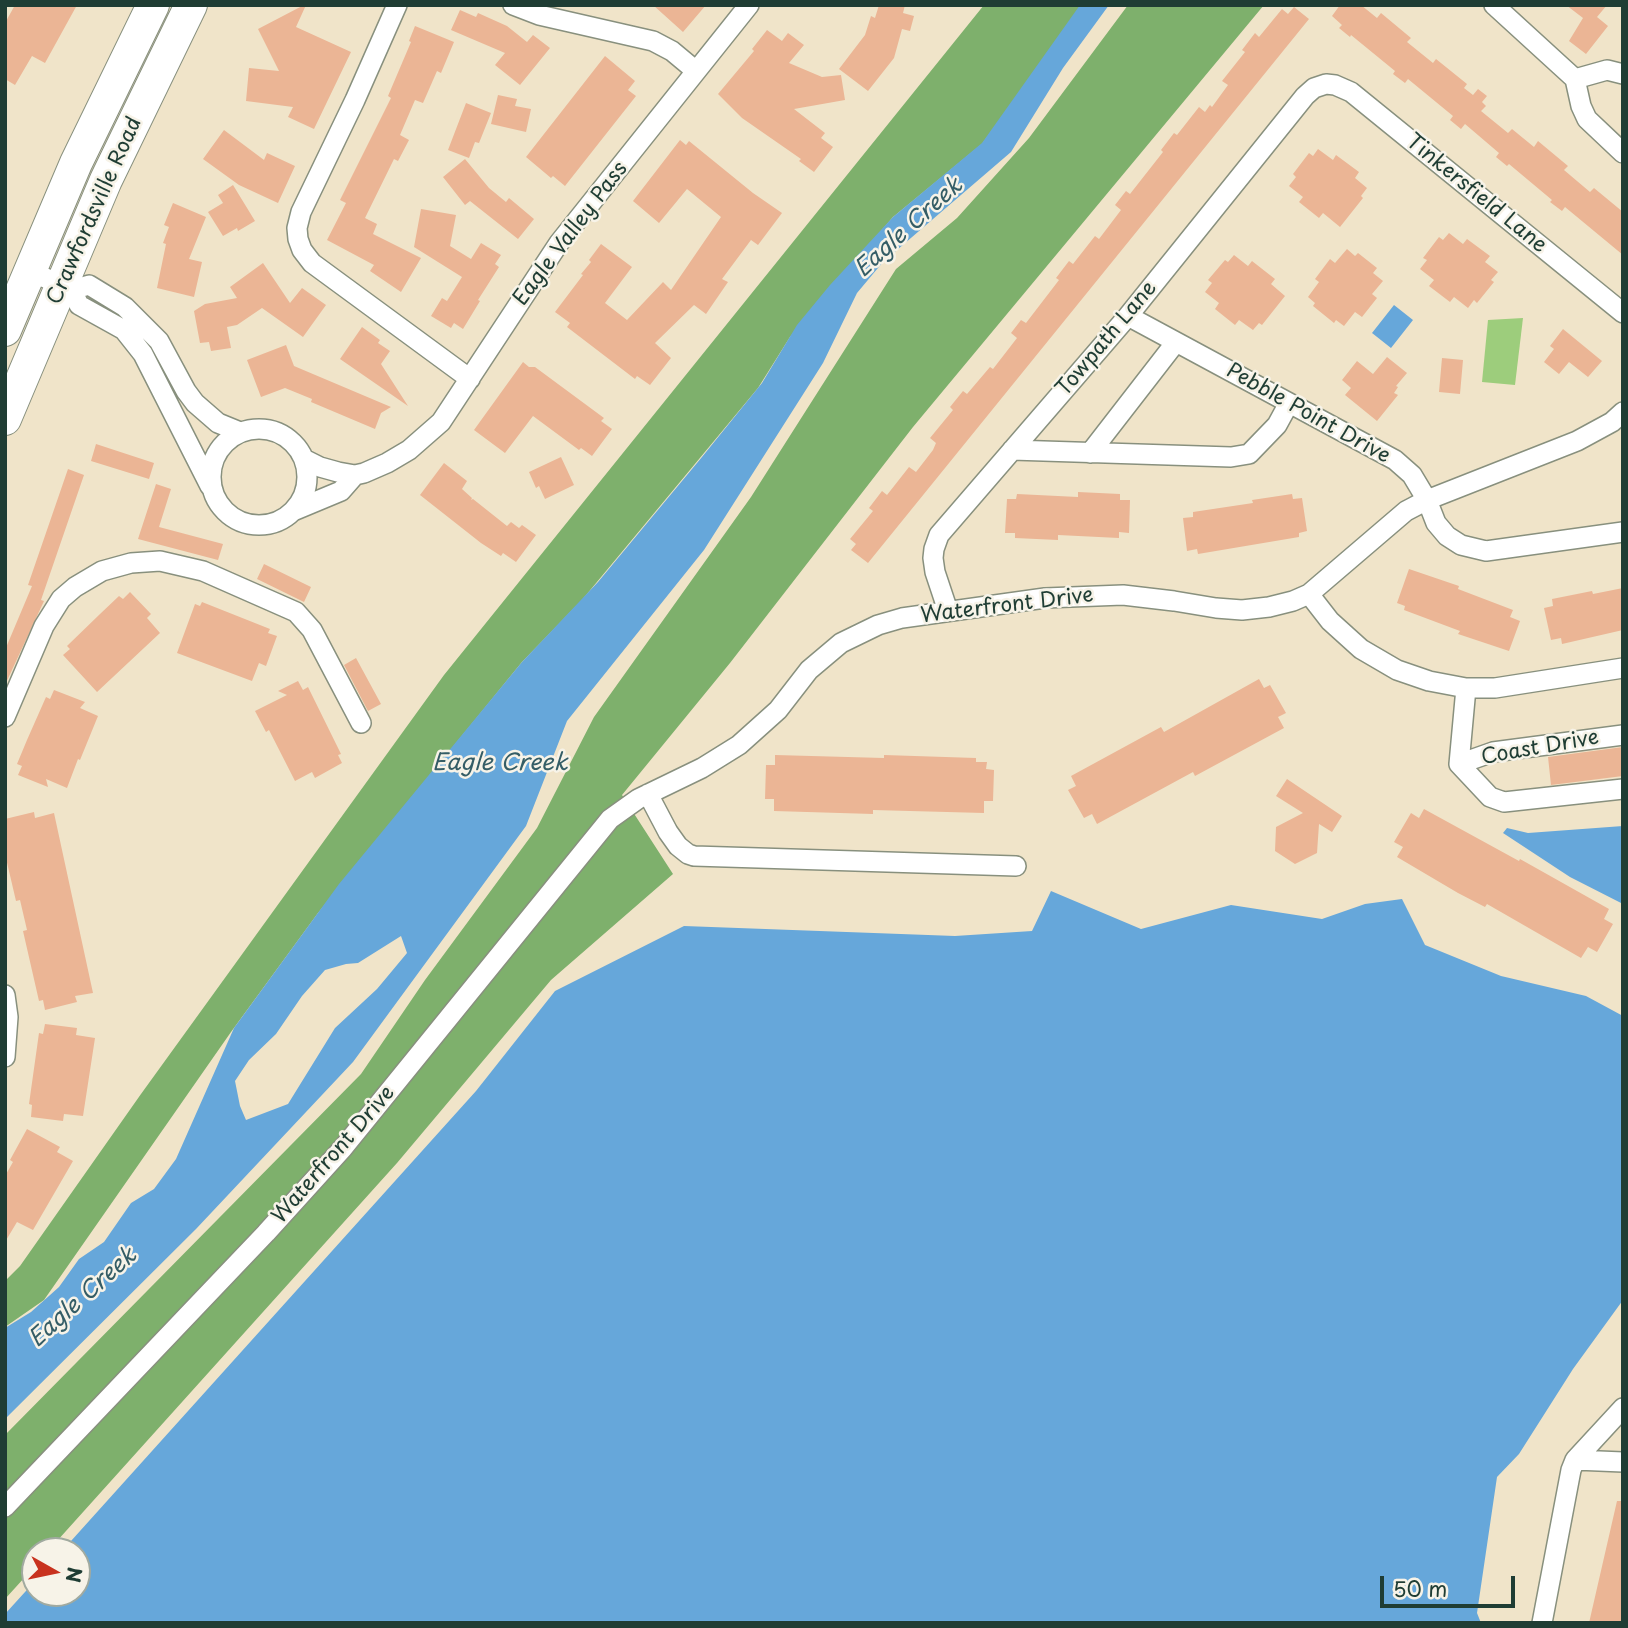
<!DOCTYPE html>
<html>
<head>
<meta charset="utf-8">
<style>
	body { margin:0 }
	#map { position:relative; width:1628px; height:1628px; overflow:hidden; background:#f0e4c9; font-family:"Playpen Sans",sans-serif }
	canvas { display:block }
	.frame { position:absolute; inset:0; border:7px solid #1f3d34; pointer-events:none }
	.north { position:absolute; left:21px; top:1537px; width:70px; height:70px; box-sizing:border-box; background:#f7f3e8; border:2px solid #a1aaa0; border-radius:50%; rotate:99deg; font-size:19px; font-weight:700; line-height:28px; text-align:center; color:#1f3d34 }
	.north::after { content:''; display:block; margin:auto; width:24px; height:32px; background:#c8321e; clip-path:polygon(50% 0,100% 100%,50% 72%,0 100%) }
	.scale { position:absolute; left:1380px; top:1576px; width:135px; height:32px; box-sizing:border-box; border:4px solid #1f3d34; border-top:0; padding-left:9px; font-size:21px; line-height:24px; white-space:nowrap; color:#1f3d34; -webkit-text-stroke:5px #f7f3e8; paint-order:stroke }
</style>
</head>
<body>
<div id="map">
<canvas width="1628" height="1628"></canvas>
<div class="frame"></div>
<div class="north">N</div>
<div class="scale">50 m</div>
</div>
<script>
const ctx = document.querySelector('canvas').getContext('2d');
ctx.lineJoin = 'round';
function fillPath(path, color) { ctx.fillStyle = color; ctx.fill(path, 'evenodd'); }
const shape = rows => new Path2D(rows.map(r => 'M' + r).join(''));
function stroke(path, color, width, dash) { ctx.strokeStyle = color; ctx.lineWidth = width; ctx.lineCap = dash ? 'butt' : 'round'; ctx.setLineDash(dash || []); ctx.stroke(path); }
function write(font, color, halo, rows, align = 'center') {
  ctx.font = font + ' "Playpen Sans",sans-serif'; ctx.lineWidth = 5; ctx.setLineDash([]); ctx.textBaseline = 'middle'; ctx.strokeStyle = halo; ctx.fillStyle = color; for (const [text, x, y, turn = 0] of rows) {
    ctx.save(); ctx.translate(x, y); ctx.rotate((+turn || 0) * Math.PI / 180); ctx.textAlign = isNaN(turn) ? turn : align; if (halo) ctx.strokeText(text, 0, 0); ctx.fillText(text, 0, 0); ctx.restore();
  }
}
const green = shape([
	[1523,318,1515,385,1482,382,1488,320]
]);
const forest = shape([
	[984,5,1085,5,982,144,893,217,790,337,758,388,582,600,522,662,318,913,231,1032,44,1300,5,1327,5,1281,20,1266,141,1094,444,675],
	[1128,5,1264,5,913,427,730,663,622,795,673,874,551,980,397,1163,48,1551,35,1551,35,1566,5,1599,5,1435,361,1074,425,980,537,828,594,717,751,497,896,269,957,218,1029,138]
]);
const water = shape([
	[1080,5,1109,5,1063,68,1011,152,883,262,857,293,823,363,704,550,567,721,526,826,353,1062,196,1229,5,1419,5,1328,31,1312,59,1287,79,1259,104,1242,131,1203,154,1189,176,1159,234,1028,339,884,522,662,598,582,702,457,762,383,797,325,830,285,893,217,982,143],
	[401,936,407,953,377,989,335,1028,288,1104,246,1120,240,1106,235,1081,249,1060,276,1034,302,996,325,970,346,964,358,963],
	[1394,305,1413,320,1391,348,1372,333],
	[1623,826,1623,904,1570,877,1503,833,1507,828,1528,833],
	[1051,891,1141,929,1231,905,1322,919,1365,904,1402,899,1425,945,1501,976,1586,996,1623,1016,1623,1300,1573,1369,1519,1454,1497,1477,1477,1613,1481,1623,5,1623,5,1614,35,1581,35,1593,77,1593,77,1551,62,1551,476,1091,555,991,684,926,955,936,1032,931]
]);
const building = shape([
	[15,5,77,5,45,63,32,56,15,85,5,79,5,23],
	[304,5,306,5,296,27,351,52,314,129,288,117,293,107,246,101,249,68,279,71,258,29],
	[653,5,706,5,683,32],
	[879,5,905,5,903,13,914,16,910,31,902,29,894,58,868,91,839,69,865,35,871,16,875,18],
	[1340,5,1361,5,1377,18,1381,13,1411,38,1407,42,1433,63,1436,59,1467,84,1464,88,1473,95,1478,89,1487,96,1482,102,1486,106,1481,111,1508,133,1512,129,1534,147,1538,141,1568,166,1564,170,1590,192,1594,188,1623,212,1623,255,1565,207,1562,211,1550,202,1552,200,1509,164,1507,166,1496,157,1499,153,1465,124,1461,129,1450,120,1453,116,1408,79,1405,83,1393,74,1395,71,1351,35,1350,37,1339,28,1342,25,1332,16],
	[1566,5,1607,5,1597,17,1608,26,1586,54,1569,41,1583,18],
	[1294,7,1309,19,868,563,851,550,856,544,850,539,873,511,869,508,882,491,887,495,909,467,916,472,933,450,936,443,930,438,953,410,950,407,963,391,967,394,990,367,993,369,1017,338,1011,333,1021,320,1026,323,1059,280,1056,278,1069,261,1073,264,1095,236,1099,239,1121,210,1115,205,1126,191,1130,194,1163,152,1161,150,1174,133,1177,135,1199,107,1205,112,1210,105,1212,107,1228,85,1222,81,1245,52,1242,50,1255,33,1259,37,1282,9,1288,14],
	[460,10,476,17,478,13,507,26,527,42,533,35,550,48,520,85,495,65,505,53,451,30],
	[415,26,454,42,441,73,437,71,423,103,415,100,400,135,409,140,398,161,394,159,365,218,377,224,373,234,421,258,401,292,370,271,374,265,327,240,346,203,340,200,391,98,388,96,411,42,409,41],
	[767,30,782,41,788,33,804,45,789,63,822,77,841,75,845,100,794,109,825,133,821,138,833,147,814,172,799,161,801,159,742,118,718,94,754,51,752,49],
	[605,56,635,81,628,90,636,96,565,186,553,176,551,178,526,157],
	[498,95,517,99,515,106,531,109,526,132,491,124],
	[466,103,491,113,479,143,475,142,469,158,448,150],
	[224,130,264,160,267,153,295,166,278,203,239,185,203,159],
	[680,140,686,145,689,141,753,193,782,213,758,245,751,240,722,279,728,282,706,314,694,305,655,343,671,358,650,385,637,376,635,379,567,327,570,323,555,312,583,275,581,274,591,262,589,260,601,244,632,267,605,303,627,320,663,282,671,290,721,217,687,189,659,223,633,201],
	[1318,149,1333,160,1336,155,1359,172,1355,178,1367,188,1361,196,1363,198,1340,227,1323,213,1319,218,1299,202,1303,197,1289,186,1296,177,1293,174,1309,153,1313,156],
	[465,159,489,188,506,202,509,198,534,219,518,239,470,201,465,205,443,177],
	[233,185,255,221,238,231,237,228,223,236,208,212,223,203,218,195],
	[173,203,206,217,189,259,202,262,194,297,157,288,166,244,163,243,169,227,164,225],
	[421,209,456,215,450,246,471,259,481,243,501,255,495,264,499,267,478,300,480,301,463,329,454,323,451,328,431,316,442,298,447,301,462,277,414,247],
	[1449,233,1463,244,1467,239,1490,256,1485,262,1498,272,1491,280,1494,282,1477,303,1474,300,1468,308,1454,297,1450,302,1429,286,1434,280,1420,269,1427,260,1423,258,1439,237,1443,240],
	[1347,249,1355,256,1358,253,1377,268,1373,273,1383,281,1372,294,1377,298,1362,317,1355,312,1344,326,1336,320,1334,323,1313,306,1315,303,1308,297,1319,282,1315,279,1330,259,1335,263],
	[1234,255,1248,266,1252,261,1275,279,1271,284,1285,296,1262,325,1259,323,1253,330,1239,320,1235,325,1215,309,1219,303,1205,292,1212,283,1208,280,1225,260,1228,262],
	[263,263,290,303,302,288,326,305,303,337,262,308,237,325,227,327,231,348,211,351,209,342,200,343,194,311,205,304,237,298,230,287],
	[362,327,380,340,378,343,390,351,381,364,408,406,340,359],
	[1563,329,1602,361,1588,377,1569,362,1559,374,1544,362,1554,349,1550,346],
	[286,345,294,366,391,407,381,413,375,429,311,402,312,399,285,388,261,397,247,360],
	[1387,357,1407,373,1396,386,1398,387,1394,393,1398,395,1377,421,1345,395,1351,388,1342,380,1357,361,1373,374],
	[1442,358,1463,360,1460,394,1439,392],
	[523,362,529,367,535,367,604,418,601,421,612,429,592,456,581,448,579,450,533,416,505,453,474,430],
	[96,444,154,463,149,479,91,461],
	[561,457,574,485,545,499,539,486,536,488,529,472],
	[444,463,467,481,462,489,472,498,471,500,473,499,507,526,511,522,519,528,522,525,536,535,516,562,503,553,501,556,481,543,420,495],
	[68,469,84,475,41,600,44,601,5,685,5,650,32,586,28,585],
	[156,484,171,489,159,527,223,544,218,560,138,539],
	[1078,492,1120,494,1120,500,1130,500,1129,533,1119,532,1119,538,1058,535,1058,540,1015,538,1015,533,1005,533,1007,499,1016,499,1017,494,1078,497],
	[1292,494,1293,499,1302,498,1307,531,1299,533,1299,537,1198,554,1197,549,1187,551,1183,518,1193,517,1193,512,1253,503,1252,500],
	[264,564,311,587,304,602,257,579],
	[1409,569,1459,586,1458,589,1513,610,1510,617,1520,621,1509,651,1458,634,1460,631,1404,610,1405,606,1397,603],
	[1623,588,1623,630,1562,644,1561,638,1551,640,1544,608,1553,606,1552,599,1592,591,1593,594],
	[130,592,151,614,147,618,160,633,97,692,63,655,70,649,67,646,100,614,119,596,123,599],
	[202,602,270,629,268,633,277,636,266,666,259,663,252,681,177,653,195,604,200,606],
	[356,658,381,704,368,711,344,665],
	[1259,679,1264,688,1270,685,1286,713,1278,717,1284,728,1195,776,1193,772,1097,824,1092,814,1084,818,1068,790,1076,786,1071,776,1161,727,1164,732],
	[298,681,303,690,308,687,341,754,338,755,342,763,315,778,312,772,295,781,269,730,266,732,255,711,287,695,278,691],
	[54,690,85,702,80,708,98,716,80,760,78,759,67,788,46,779,48,787,18,775,22,766,17,764,27,740,46,697,50,699],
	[1623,747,1623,776,1551,785,1548,757],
	[775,755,884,758,884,755,976,758,976,762,987,762,986,769,994,770,993,801,984,801,984,813,873,810,873,814,774,811,774,799,765,799,766,765,775,765],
	[1287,779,1342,816,1332,832,1319,824,1317,853,1295,864,1275,851,1276,827,1303,813,1276,796],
	[1424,809,1519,861,1520,859,1609,909,1604,919,1613,924,1597,952,1588,947,1581,958,1487,904,1485,907,1458,893,1397,857,1403,847,1394,842,1411,813,1419,818],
	[34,812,35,818,54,813,93,993,75,996,77,1002,45,1010,43,1000,39,1001,23,931,27,930,20,900,16,901,5,854,5,819],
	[45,1024,77,1028,76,1035,95,1038,83,1116,64,1114,63,1121,31,1117,32,1105,29,1104,39,1033,43,1034],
	[27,1129,60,1147,57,1152,73,1161,33,1230,17,1222,5,1242,5,1176,13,1162,10,1160],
	[1617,1501,1623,1501,1623,1623,1589,1623]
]);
const street = shape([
	[397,5,355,100,301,212,297,228,298,239,302,250,312,263,470,379],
	[513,5,539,15,653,41,672,51,696,71],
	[1494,5,1575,79],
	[1575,79,1581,106,1587,119,1623,153],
	[1575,79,1607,70,1623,74],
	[30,271,72,290,89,285,125,307,159,341,186,391,195,403,218,423,240,432],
	[72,290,79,305,124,330,143,354,210,486],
	[1128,316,1395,460,1412,475,1427,500,1436,523,1447,536,1461,545,1486,551,1623,532],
	'211 477a48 48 0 1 1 96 0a48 48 0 1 1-96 0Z',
	[1012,450,1231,457,1249,454,1277,425,1289,403],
	[1090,453,1176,342],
	[304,459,320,467,338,472,355,475,364,473,387,463,409,450,441,422,559,243,749,5],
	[293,511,341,491,355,475],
	[1309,594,1330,621,1361,649,1397,670,1429,681,1466,688,1495,688,1623,668],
	[948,611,935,572,933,558,934,549,939,535,1128,316,1305,96,1314,88,1326,84,1335,85,1351,92,1623,313],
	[5,717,44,626,61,599,75,587,102,571,131,563,160,561,203,571,296,612,312,630,361,723],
	[1623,735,1493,752,1459,764,1490,797,1504,802,1623,789],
	[1459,764,1466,688],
	[648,794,668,832,678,846,688,854,694,856,1016,866],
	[5,995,8,1017,5,1057],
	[1623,1408,1575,1460,1623,1462],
	[5,1507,266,1233,343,1148,610,819,638,799,702,768,739,745,778,710,809,670,841,643,878,625,902,618,1045,598,1123,595,1174,601,1216,608,1242,610,1269,607,1293,601,1309,594,1406,511,1427,500,1577,441,1612,422,1623,412],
	[1542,1623,1571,1470,1575,1460]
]);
const primary = shape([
	[5,330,76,163,153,5],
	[5,419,106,180,191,5]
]);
const streetNames = [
	["Tinkersfield Lane",1476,194,39],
	["Crawfordsville Road",95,211,-66],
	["Eagle Valley Pass",571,234,-53],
	["Towpath Lane",1107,339,-50],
	["Pebble Point Drive",1308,414,29],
	["Waterfront Drive",1007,606,-7],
	["Coast Drive",1540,748,-10],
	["Waterfront Drive",334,1155,-49]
];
const waterNames = [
	["Eagle Creek",909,228,-42],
	["Eagle Creek",500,764],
	["Eagle Creek",83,1298,-42]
];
fillPath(green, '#9dcd7c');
fillPath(forest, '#7eb06c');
fillPath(water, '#66a7da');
fillPath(building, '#ebb595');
stroke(street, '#88907e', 22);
stroke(primary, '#88907e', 34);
stroke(street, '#fff', 19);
stroke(primary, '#fff', 32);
write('21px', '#1f3d34', '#f7f3e8', streetNames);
write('italic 23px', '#345d66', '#f7f3e8', waterNames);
</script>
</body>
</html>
